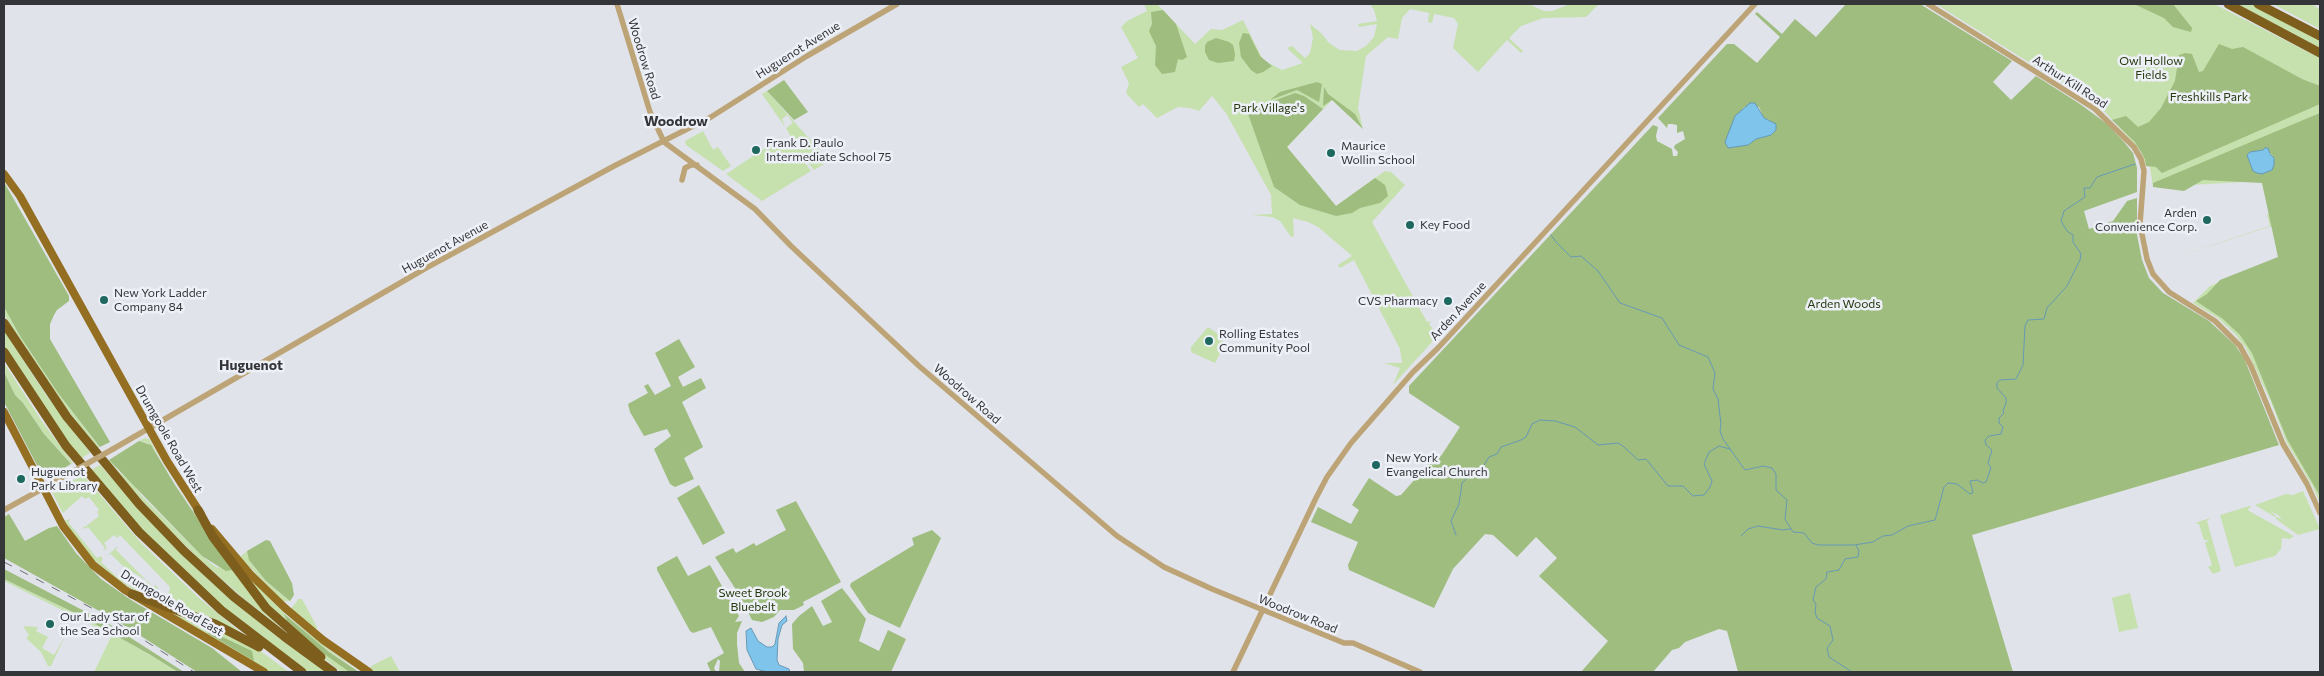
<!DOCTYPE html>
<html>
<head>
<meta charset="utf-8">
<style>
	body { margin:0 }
	#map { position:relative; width:2324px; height:676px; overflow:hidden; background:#e0e3ea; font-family:Commissioner,sans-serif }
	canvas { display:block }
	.frame { position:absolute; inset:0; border:5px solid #343538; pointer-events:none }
</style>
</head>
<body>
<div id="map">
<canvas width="2324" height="676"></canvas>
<div class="frame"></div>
</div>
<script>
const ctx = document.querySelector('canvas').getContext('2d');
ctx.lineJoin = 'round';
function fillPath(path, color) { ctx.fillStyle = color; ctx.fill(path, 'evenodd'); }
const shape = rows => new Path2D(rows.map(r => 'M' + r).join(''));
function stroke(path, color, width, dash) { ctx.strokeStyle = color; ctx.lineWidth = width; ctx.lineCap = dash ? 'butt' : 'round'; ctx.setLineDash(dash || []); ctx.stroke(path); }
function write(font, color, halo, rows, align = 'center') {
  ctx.font = font + ' Commissioner,sans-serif'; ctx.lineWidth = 5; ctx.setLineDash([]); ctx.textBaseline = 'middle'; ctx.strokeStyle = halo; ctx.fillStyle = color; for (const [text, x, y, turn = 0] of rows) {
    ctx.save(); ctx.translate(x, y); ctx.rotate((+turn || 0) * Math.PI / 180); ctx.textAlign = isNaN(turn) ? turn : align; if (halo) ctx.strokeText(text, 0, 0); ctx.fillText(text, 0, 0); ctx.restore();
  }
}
const green = shape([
	[1144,4,1157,4,1195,44,1211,29,1222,30,1243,20,1263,60,1282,70,1303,63,1287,48,1292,46,1305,58,1310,53,1313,38,1310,24,1321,33,1329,43,1340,50,1357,51,1366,46,1374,37,1377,24,1359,27,1358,24,1377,21,1374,10,1370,4,1529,4,1544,11,1552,11,1570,4,1599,4,1586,17,1543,18,1521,26,1509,38,1523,51,1521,53,1507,40,1478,72,1453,48,1458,24,1454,18,1434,14,1432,23,1428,22,1429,13,1410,9,1402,18,1398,39,1388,37,1366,56,1358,108,1363,129,1332,100,1287,147,1336,206,1385,171,1391,172,1405,185,1372,222,1427,322,1431,321,1429,324,1437,334,1442,331,1393,385,1400,368,1384,363,1402,363,1400,349,1354,260,1340,268,1338,265,1352,256,1318,227,1308,222,1293,218,1294,236,1291,237,1280,221,1272,217,1252,215,1272,214,1271,195,1226,113,1212,96,1199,111,1190,108,1178,107,1157,118,1143,104,1139,107,1126,93,1129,83,1121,67,1138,58,1121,27,1127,21,1147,11],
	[1936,4,2214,4,2320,58,2320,503,2312,485,2287,443,2271,402,2246,348,2235,334,2218,318,2193,303,2210,286,2280,258,2272,224,2272,226,2158,263,2270,226,2267,214,2269,214,2262,181,2153,187,2150,167,2146,166,2141,151,2105,112,2094,103],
	[2237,4,2254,4,2320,38,2320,48],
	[2273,4,2311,4,2320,9,2320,29],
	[767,91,829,161,814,170,804,157,802,159,811,171,762,201,726,174,785,135,775,143,777,146,791,137,786,128,793,123,787,115,782,119,785,127,762,94],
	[703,131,713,150,718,147,731,166,723,171,686,145,685,141],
	[4,307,20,336,58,393,100,447,97,449,64,405,18,338,4,314],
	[1208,327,1221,336,1224,346,1215,363,1191,352,1191,347],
	[4,330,46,395,90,453,80,459,11,360,4,347],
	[4,363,41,420,73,463,71,464,44,434,23,403,15,395,4,372],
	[145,438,149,439,184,498,283,629,244,599,199,559,155,515,107,461,109,460,119,472,133,483,142,496,202,556,216,567,222,568,214,545,154,449,147,443,139,441],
	[100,465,160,532,211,582,275,635,326,672,306,672,285,658,251,632,152,542,89,471],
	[83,475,141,543,199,598,244,635,152,600,122,583,93,559,64,521,71,519,68,522,97,558,101,556,103,559,101,562,119,579,122,576,125,578,123,582,126,584,132,587,135,585,137,586,136,590,158,599,162,593,167,594,169,592,170,587,120,535,117,538,114,535,104,543,107,548,103,551,105,548,88,527,85,529,82,526,85,527,99,516,97,512,99,510,89,497,85,499,82,496,63,513,52,492],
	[2303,491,2320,529,2298,535,2276,519,2276,517,2282,519,2278,515,2270,511,2276,516,2275,517,2255,505,2286,494,2293,495],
	[2249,506,2251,507,2248,509,2249,511,2294,536,2290,539,2282,538,2281,549,2275,556,2235,567,2220,515],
	[2210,518,2207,521,2221,571,2213,574,2208,567,2212,565,2205,543,2209,540,2204,540,2199,524,2195,523],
	[118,546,116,550,153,587,156,585,159,590,146,585,147,581,123,566,111,554,107,556],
	[247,551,252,564,266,581,290,601,282,601,240,557],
	[232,560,287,616,335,654,361,672,329,652,284,615,287,621,350,672,341,672,309,646,270,610],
	[4,579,79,615,149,654,178,672,94,672,112,635,4,581],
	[2130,593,2138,628,2119,632,2112,598],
	[299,599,302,599,317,627,316,630,292,610,292,607],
	[164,608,206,623,252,645,289,672,270,672],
	[23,626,38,627,36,631,48,637,42,648,54,655,65,636,51,666,48,666,41,652,26,638,29,635],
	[391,656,400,672,375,672,371,670,371,666]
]);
const forest = shape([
	[1846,4,1920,4,2012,61,1993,82,2011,100,2036,76,2080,104,2107,124,2124,142,2133,153,2137,168,2137,192,2084,211,2089,229,2113,221,2127,201,2137,198,2137,235,2142,260,2149,278,2163,293,2209,321,2235,345,2244,358,2279,445,1972,535,2013,672,1738,672,1727,631,1719,629,1685,642,1679,648,1672,650,1653,672,1581,672,1608,641,1539,576,1557,558,1536,537,1517,557,1493,535,1485,534,1453,569,1434,608,1349,570,1348,565,1358,542,1311,522,1318,507,1351,524,1359,510,1352,505,1369,478,1396,496,1401,495,1437,454,1441,456,1460,427,1409,393,1409,386,1653,125,1658,127,1656,136,1657,141,1672,149,1673,156,1677,156,1678,152,1674,148,1675,145,1685,139,1683,131,1677,133,1677,125,1672,124,1668,124,1667,128,1658,118,1727,44,1734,44,1757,63,1780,37,1755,14,1757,12,1782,34,1795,19,1816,37],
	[1744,107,1759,107,1764,119,1770,120,1762,137,1756,139,1748,145,1740,113],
	[2134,4,2173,4,2192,28,2191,32,2173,27,2164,18],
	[1163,10,1176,24,1187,57,1182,60,1178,59,1175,72,1162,74,1155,65,1156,46,1149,31,1152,24,1151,12],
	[1243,33,1249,34,1260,56,1272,66,1263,72,1257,74,1251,70,1241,57,1239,43],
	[1216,38,1229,42,1233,45,1235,54,1234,61,1218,63,1209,60,1205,52,1205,46,1207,42],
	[2219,44,2232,49,2243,47,2302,79,2320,86,2320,104,2162,173,2156,167,2146,166,2145,159,2135,142,2112,120,2126,116,2138,127,2149,122,2161,108,2175,81,2179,55,2185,53,2192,54,2199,72,2203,71],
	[784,80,808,112,794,120,767,91],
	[1317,82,1322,84,1319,102,1297,90,1270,100,1280,92],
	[1324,87,1328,94,1355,114,1363,129,1332,100,1323,106],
	[1295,93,1304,96,1323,109,1287,147,1336,206,1375,178,1385,185,1388,196,1380,203,1360,208,1352,213,1336,216,1300,205,1274,187,1247,111],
	[2320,113,2320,496,2287,439,2252,353,2240,335,2223,319,2196,301,2207,294,2220,280,2278,257,2262,183,2203,180,2184,191,2153,187,2153,183],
	[2263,150,2269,151,2275,159,2253,171,2249,157],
	[4,182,69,296,69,301,57,310,54,315,50,324,50,339,110,442,100,447,58,393,20,336,4,307],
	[679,339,695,367,678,377,683,387,701,378,706,388,682,402,703,447,684,458,694,479,675,487,670,484,654,449,671,436,667,429,644,436,630,412,628,404,648,393,644,386,648,384,655,395,671,386,655,353],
	[4,372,15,395,23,403,44,434,71,464,52,475,45,475,40,471,4,402],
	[139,441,151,445,175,485,232,570,226,571,202,556,109,460],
	[699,485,725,533,703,545,677,498],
	[796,501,841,582,803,602,804,605,794,610,780,610,774,617,762,622,752,620,740,596,715,557,733,548,736,553,754,543,756,546,786,530,776,510],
	[9,514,25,541,49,528,57,526,76,553,101,579,131,600,212,648,242,672,197,672,119,622,4,558,4,517],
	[932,530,941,538,900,628,868,613,850,586,851,583,914,545,912,538],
	[266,540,270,541,292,583,294,595,290,601,266,581,249,560,247,551],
	[677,556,688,576,710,565,739,616,735,622,742,621,737,633,737,644,739,663,745,672,719,672,720,661,718,659,714,668,716,672,711,672,707,663,724,653,711,627,693,633,690,631,657,570,657,567],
	[4,569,109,624,184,672,178,672,149,654,79,615,4,579],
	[842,588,866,619,859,641,879,651,888,630,906,639,891,672,804,672,803,663,793,649,792,624,799,616,812,606,823,626,832,622,821,601],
	[284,614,329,652,359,672,348,671,323,653,287,621],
	[212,632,252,651,254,661,207,633]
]);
const water = shape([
	[1750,103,1755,103,1764,118,1776,124,1776,130,1771,135,1756,139,1748,145,1728,148,1725,142,1735,116,1750,103],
	[2265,148,2268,148,2270,154,2274,158,2274,165,2272,170,2262,174,2257,173,2253,171,2247,155,2250,152,2263,150,2265,148],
	[786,616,787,621,782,625,778,639,777,660,779,665,789,669,790,672,767,672,756,669,747,650,746,631,751,628,758,641,767,647,772,647,775,644,779,623,786,616]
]);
const stream = shape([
	[1551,235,1556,242,1571,257,1581,256,1598,271,1620,303,1662,318,1679,345,1708,357,1715,373,1713,389,1718,399,1721,424,1720,431,1723,439,1745,470,1763,466,1772,468,1776,474,1776,490,1787,500,1785,519,1793,532,1804,533,1812,543,1818,545,1854,545,1873,542,1883,536,1892,535,1908,526,1935,520,1944,487,1948,483,1957,484,1970,494,1973,493,1970,481,1977,480,1983,483,1986,482,1991,468,1988,463,1992,450,1986,445,1985,440,1989,436,2001,434,2003,427,1999,423,1999,418,2004,413,2003,411,2006,403,2006,398,1997,388,1997,383,2000,380,2016,379,2023,365,2025,326,2028,320,2044,319,2047,308,2067,286,2080,260,2081,254,2073,242,2073,235,2067,231,2061,221,2064,211,2085,197,2084,188,2090,188,2097,177,2135,164],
	[1456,535,1451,521,1459,504,1462,483,1474,472,1483,467,1489,457,1497,454,1501,447,1521,440,1526,437,1532,424,1540,420,1555,421,1575,427,1598,445,1618,443,1623,446,1638,460,1646,459,1668,486,1683,486,1693,496,1704,495,1710,487,1712,481,1704,464,1709,452,1719,446,1730,449],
	[1741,536,1748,529,1758,526,1783,530,1790,529],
	[1852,672,1829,657,1827,648,1833,640,1830,626,1817,618,1815,612,1816,604,1813,600,1816,587,1826,579,1827,572,1839,570,1845,559,1858,557,1859,551,1856,545]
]);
const minor = shape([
	[617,4,650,112,664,142,755,209,791,246,919,366,1117,536,1164,567,1212,589,1344,643,1353,643,1420,672],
	[1928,4,2095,109,2134,147,2141,159,2144,171,2140,224,2147,259,2153,274,2169,292,2215,321,2240,346,2251,366,2283,444,2307,484,2320,513],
	[682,180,685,168,691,165,697,165],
	[113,449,426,268,614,166,711,117,807,56,897,4],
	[4,510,67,475],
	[1233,672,1316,498,1327,477,1351,443,1413,372,1438,348,1755,4]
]);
const major = shape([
	[4,174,20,196,167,461,201,514],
	[4,412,63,526,93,565,125,590,264,672],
	[212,529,250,574,285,608,323,640,369,672]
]);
const highway = shape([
	[2228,4,2320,53],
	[2258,4,2320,36],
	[4,323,67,417,139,504,184,551,234,597,285,637,333,672],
	[4,352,66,446,139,532,221,610,302,672],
	[198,510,213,537,266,608,321,657],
	[132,594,215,624,259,647]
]);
const rail = shape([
	[4,562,103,614,194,672]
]);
const minorBridge = shape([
	[67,475,113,449]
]);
const markers = [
	[756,150,5,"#1e685f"],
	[1331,153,5,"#1e685f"],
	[2207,220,5,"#1e685f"],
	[1410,225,5,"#1e685f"],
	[104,300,5,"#1e685f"],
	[1448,301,5,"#1e685f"],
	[1209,341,5,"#1e685f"],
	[1376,465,5,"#1e685f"],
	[21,479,5,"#1e685f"],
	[50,624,5,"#1e685f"]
];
const streetNames = [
	["Huguenot Avenue",798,50,-32],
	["Woodrow Road",644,59,73],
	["Arthur Kill Road",2070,82,33],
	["Huguenot Avenue",445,247,-29],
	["Arden Avenue",1458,311,-47],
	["Woodrow Road",967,394,41],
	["Drumgoole Road West",169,439,60],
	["Drumgoole Road East",172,603,31],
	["Woodrow Road",1298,614,22]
];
const parkNames = [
	["Owl Hollow",2151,61],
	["Fields",2151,75],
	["Freshkills Park",2209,97],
	["Park Village's",1269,108],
	["Arden Woods",1844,304],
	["Sweet Brook",753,593],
	["Bluebelt",753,607]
];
const poiNames = [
	["Frank D. Paulo",766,143],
	["Intermediate School 75",766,157],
	["Maurice",1341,146],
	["Wollin School",1341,160],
	["Arden",2197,213,"right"],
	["Convenience Corp.",2197,227,"right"],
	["Key Food",1420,225],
	["New York Ladder",114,293],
	["Company 84",114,307],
	["CVS Pharmacy",1438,301,"right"],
	["Rolling Estates",1219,334],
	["Community Pool",1219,348],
	["New York",1386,458],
	["Evangelical Church",1386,472],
	["Huguenot",31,472],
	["Park Library",31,486],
	["Our Lady Star of",60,617],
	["the Sea School",60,631]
];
const neighbourhoodNames = [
	["Woodrow",676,121],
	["Huguenot",251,365]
];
fillPath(green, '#c6e0ae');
fillPath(forest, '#9ebd7f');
fillPath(water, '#7ec4eb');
stroke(water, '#6899b5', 1);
stroke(stream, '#6899b5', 1);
stroke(minor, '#bda477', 5.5);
stroke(major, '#946f22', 8);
stroke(highway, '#7e5e1d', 9);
stroke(rail, '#6c6d72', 1, [9, 9]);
stroke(minorBridge, '#bda477', 5.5);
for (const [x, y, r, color] of markers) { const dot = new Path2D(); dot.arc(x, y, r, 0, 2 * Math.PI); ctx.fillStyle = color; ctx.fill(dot); stroke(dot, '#edf0f7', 2); }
write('12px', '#343538', '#edf0f7', streetNames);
write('12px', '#26390d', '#edf0f7', parkNames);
write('12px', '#343538', '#edf0f7', poiNames, 'left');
write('bold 14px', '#343538', '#edf0f7', neighbourhoodNames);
</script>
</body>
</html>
